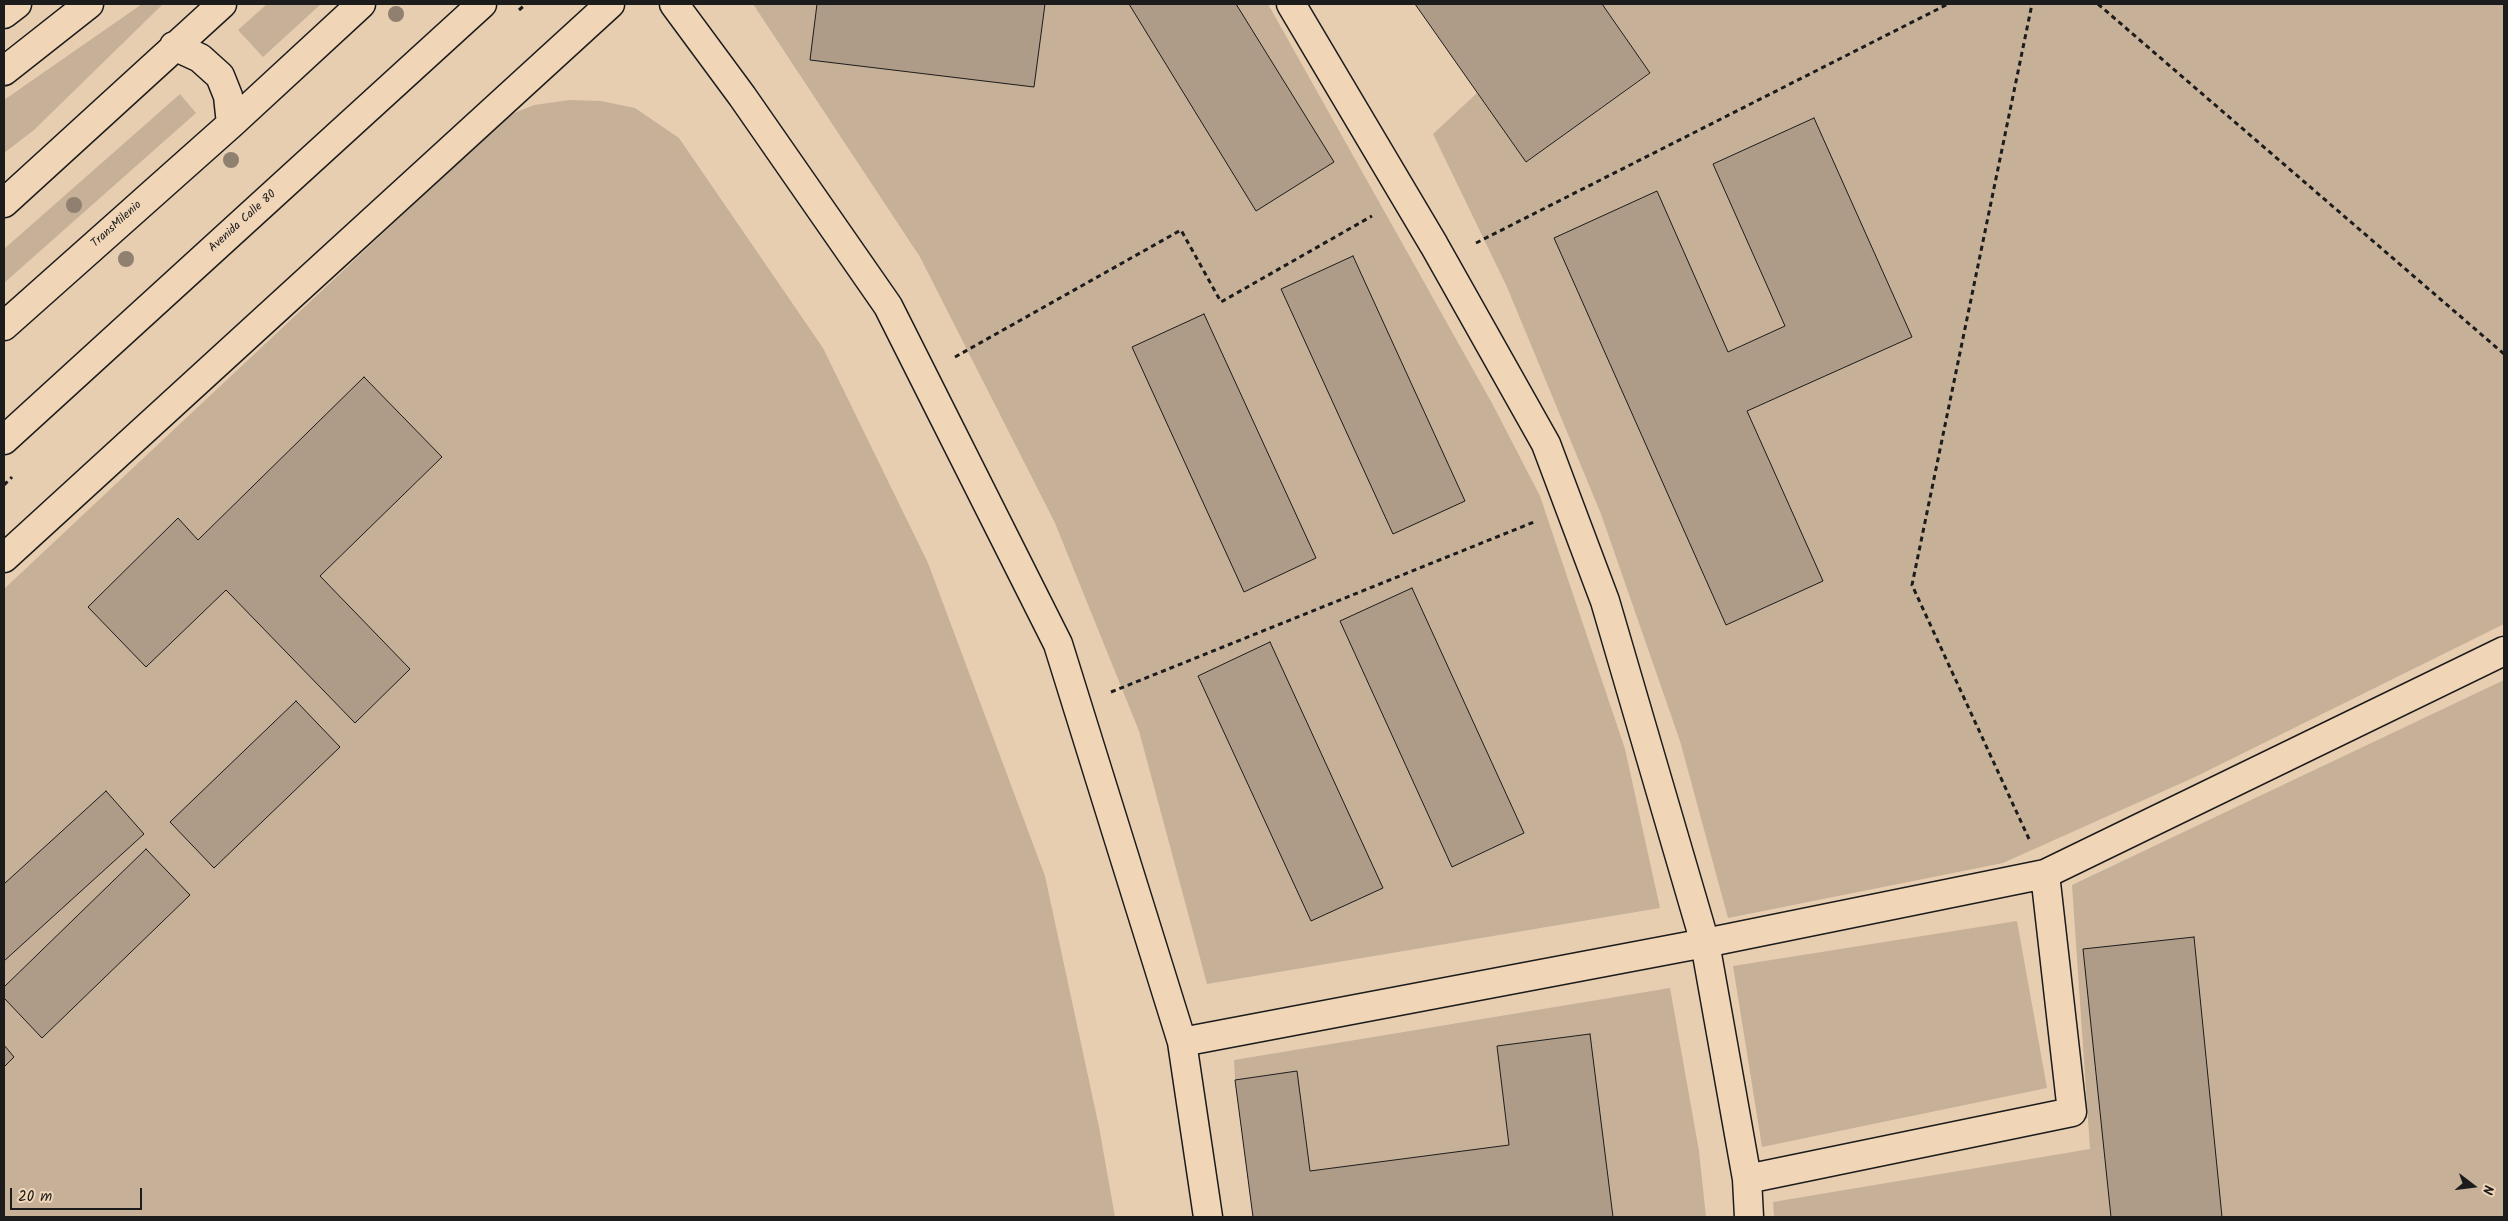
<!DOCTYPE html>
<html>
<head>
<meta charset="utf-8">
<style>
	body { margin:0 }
	#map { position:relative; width:2508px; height:1221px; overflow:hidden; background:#e8ceb1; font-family:Kalam,sans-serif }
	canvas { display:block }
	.frame { position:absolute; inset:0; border:5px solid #1c1c1c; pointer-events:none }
	.north { position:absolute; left:2448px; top:1161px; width:50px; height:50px; -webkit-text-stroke:4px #f0d5b7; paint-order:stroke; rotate:105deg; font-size:14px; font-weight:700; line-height:20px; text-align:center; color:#1c1c1c }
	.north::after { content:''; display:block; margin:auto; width:18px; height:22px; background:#1c1c1c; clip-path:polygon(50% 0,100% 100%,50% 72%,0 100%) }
	.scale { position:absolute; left:10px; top:1188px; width:132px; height:22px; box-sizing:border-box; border:2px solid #1c1c1c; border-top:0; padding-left:6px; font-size:15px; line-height:18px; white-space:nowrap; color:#1c1c1c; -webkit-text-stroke:4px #f0d5b7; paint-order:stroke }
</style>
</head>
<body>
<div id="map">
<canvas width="2508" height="1221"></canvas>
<div class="frame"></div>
<div class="north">N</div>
<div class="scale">20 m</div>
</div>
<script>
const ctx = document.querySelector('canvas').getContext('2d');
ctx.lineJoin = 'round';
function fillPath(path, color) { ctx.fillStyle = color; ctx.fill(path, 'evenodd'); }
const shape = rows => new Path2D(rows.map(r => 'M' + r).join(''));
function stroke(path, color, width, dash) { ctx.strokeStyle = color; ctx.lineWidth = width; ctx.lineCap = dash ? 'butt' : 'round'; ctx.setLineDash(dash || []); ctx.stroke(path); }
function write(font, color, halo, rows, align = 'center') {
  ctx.font = font + ' Kalam,sans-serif'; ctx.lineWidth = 4; ctx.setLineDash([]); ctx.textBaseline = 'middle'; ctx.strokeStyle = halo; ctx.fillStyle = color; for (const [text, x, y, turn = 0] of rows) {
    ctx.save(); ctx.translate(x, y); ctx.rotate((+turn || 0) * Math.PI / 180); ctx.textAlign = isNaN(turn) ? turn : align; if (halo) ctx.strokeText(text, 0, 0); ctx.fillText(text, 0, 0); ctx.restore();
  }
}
const green = shape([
	[142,4,163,4,34,130,4,153,4,100],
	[267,4,321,4,263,57,238,30],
	[753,4,1268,4,1493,405,1540,496,1625,749,1660,908,1207,984,1139,731,1055,523,920,257],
	[1602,4,2504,4,2504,624,2195,777,2003,863,1728,918,1680,741,1601,514,1507,287,1433,134,1477,93,1526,162,1650,74],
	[180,94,196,113,4,283,4,249],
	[570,100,601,101,635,108,679,138,823,348,928,563,1045,876,1099,1127,1115,1217,4,1217,4,589,509,115,534,105],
	[2504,680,2504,1217,1774,1217,1773,1202,2090,1149,2072,885],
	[2017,921,2047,1088,1762,1147,1733,966],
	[1670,988,1699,1151,1706,1217,1613,1217,1589,1034,1497,1046,1509,1145,1310,1171,1297,1071,1235,1080,1234,1060]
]);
const building = shape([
	[817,4,1045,4,1034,87,810,60,817,4],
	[1129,4,1236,4,1334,162,1256,211,1129,4],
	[1415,4,1602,4,1650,73,1526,162,1415,4],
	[1814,118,1912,337,1747,411,1823,581,1726,625,1554,238,1657,191,1728,352,1785,326,1713,164,1814,118],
	[1353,256,1465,501,1393,534,1281,289,1353,256],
	[1204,314,1316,558,1244,592,1132,347,1204,314],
	[364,377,442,457,320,576,410,669,355,723,226,590,146,667,88,607,178,518,198,540,364,377],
	[1412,588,1524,833,1452,867,1340,621,1412,588],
	[1270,642,1383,888,1311,921,1198,676,1270,642],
	[296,701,340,747,214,868,170,822,296,701],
	[106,791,144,834,4,961,4,884,106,791],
	[146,849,190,895,42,1038,4,998,4,987,146,849],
	[2194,937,2222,1217,2111,1217,2083,949,2194,937],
	[1590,1034,1613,1217,1253,1217,1235,1080,1297,1071,1310,1171,1509,1145,1497,1046,1590,1034],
	[4,1045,14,1057,4,1067,4,1045]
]);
const path = shape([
	[2098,4,2504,354],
	[519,10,526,4],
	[1476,243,1948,4],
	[955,357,1181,230,1221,302,1372,216],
	[4,485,12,477],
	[1111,692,1534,522],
	[2029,839,1912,585,2032,4]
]);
const minor = shape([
	[674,4,742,96,888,306,1058,644,1182,1042,1208,1217],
	[1291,4,1434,245,1546,444,1570,508,1605,601,1705,943,1747,1179,1749,1217],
	[174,46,200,58,220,76,228,96,231,124],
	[4,71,89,4],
	[4,203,222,4],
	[4,326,231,124,361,4],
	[4,558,610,4],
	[1182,1042,1705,943,2045,874,2504,651],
	[1747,1179,2072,1112,2045,874]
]);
const highway = shape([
	[4,14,17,4],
	[4,440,482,4]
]);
const trees = [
	[396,14],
	[231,160],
	[74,205],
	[126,259]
];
const streetNames = [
	["Avenida Calle 80",243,222,-42],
	["TransMilenio",117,225,-42]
];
fillPath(green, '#c6b098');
fillPath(building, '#af9c88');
stroke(building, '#1c1c1c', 1);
stroke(minor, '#1c1c1c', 31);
stroke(highway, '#1c1c1c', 31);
stroke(path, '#1c1c1c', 3, [5, 4]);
stroke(minor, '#f0d5b7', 28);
stroke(highway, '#f0d5b7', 28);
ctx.fillStyle = '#8f8070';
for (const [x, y] of trees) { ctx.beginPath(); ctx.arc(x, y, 8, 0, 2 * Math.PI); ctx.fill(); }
write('12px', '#1c1c1c', '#f0d5b7', streetNames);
</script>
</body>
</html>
